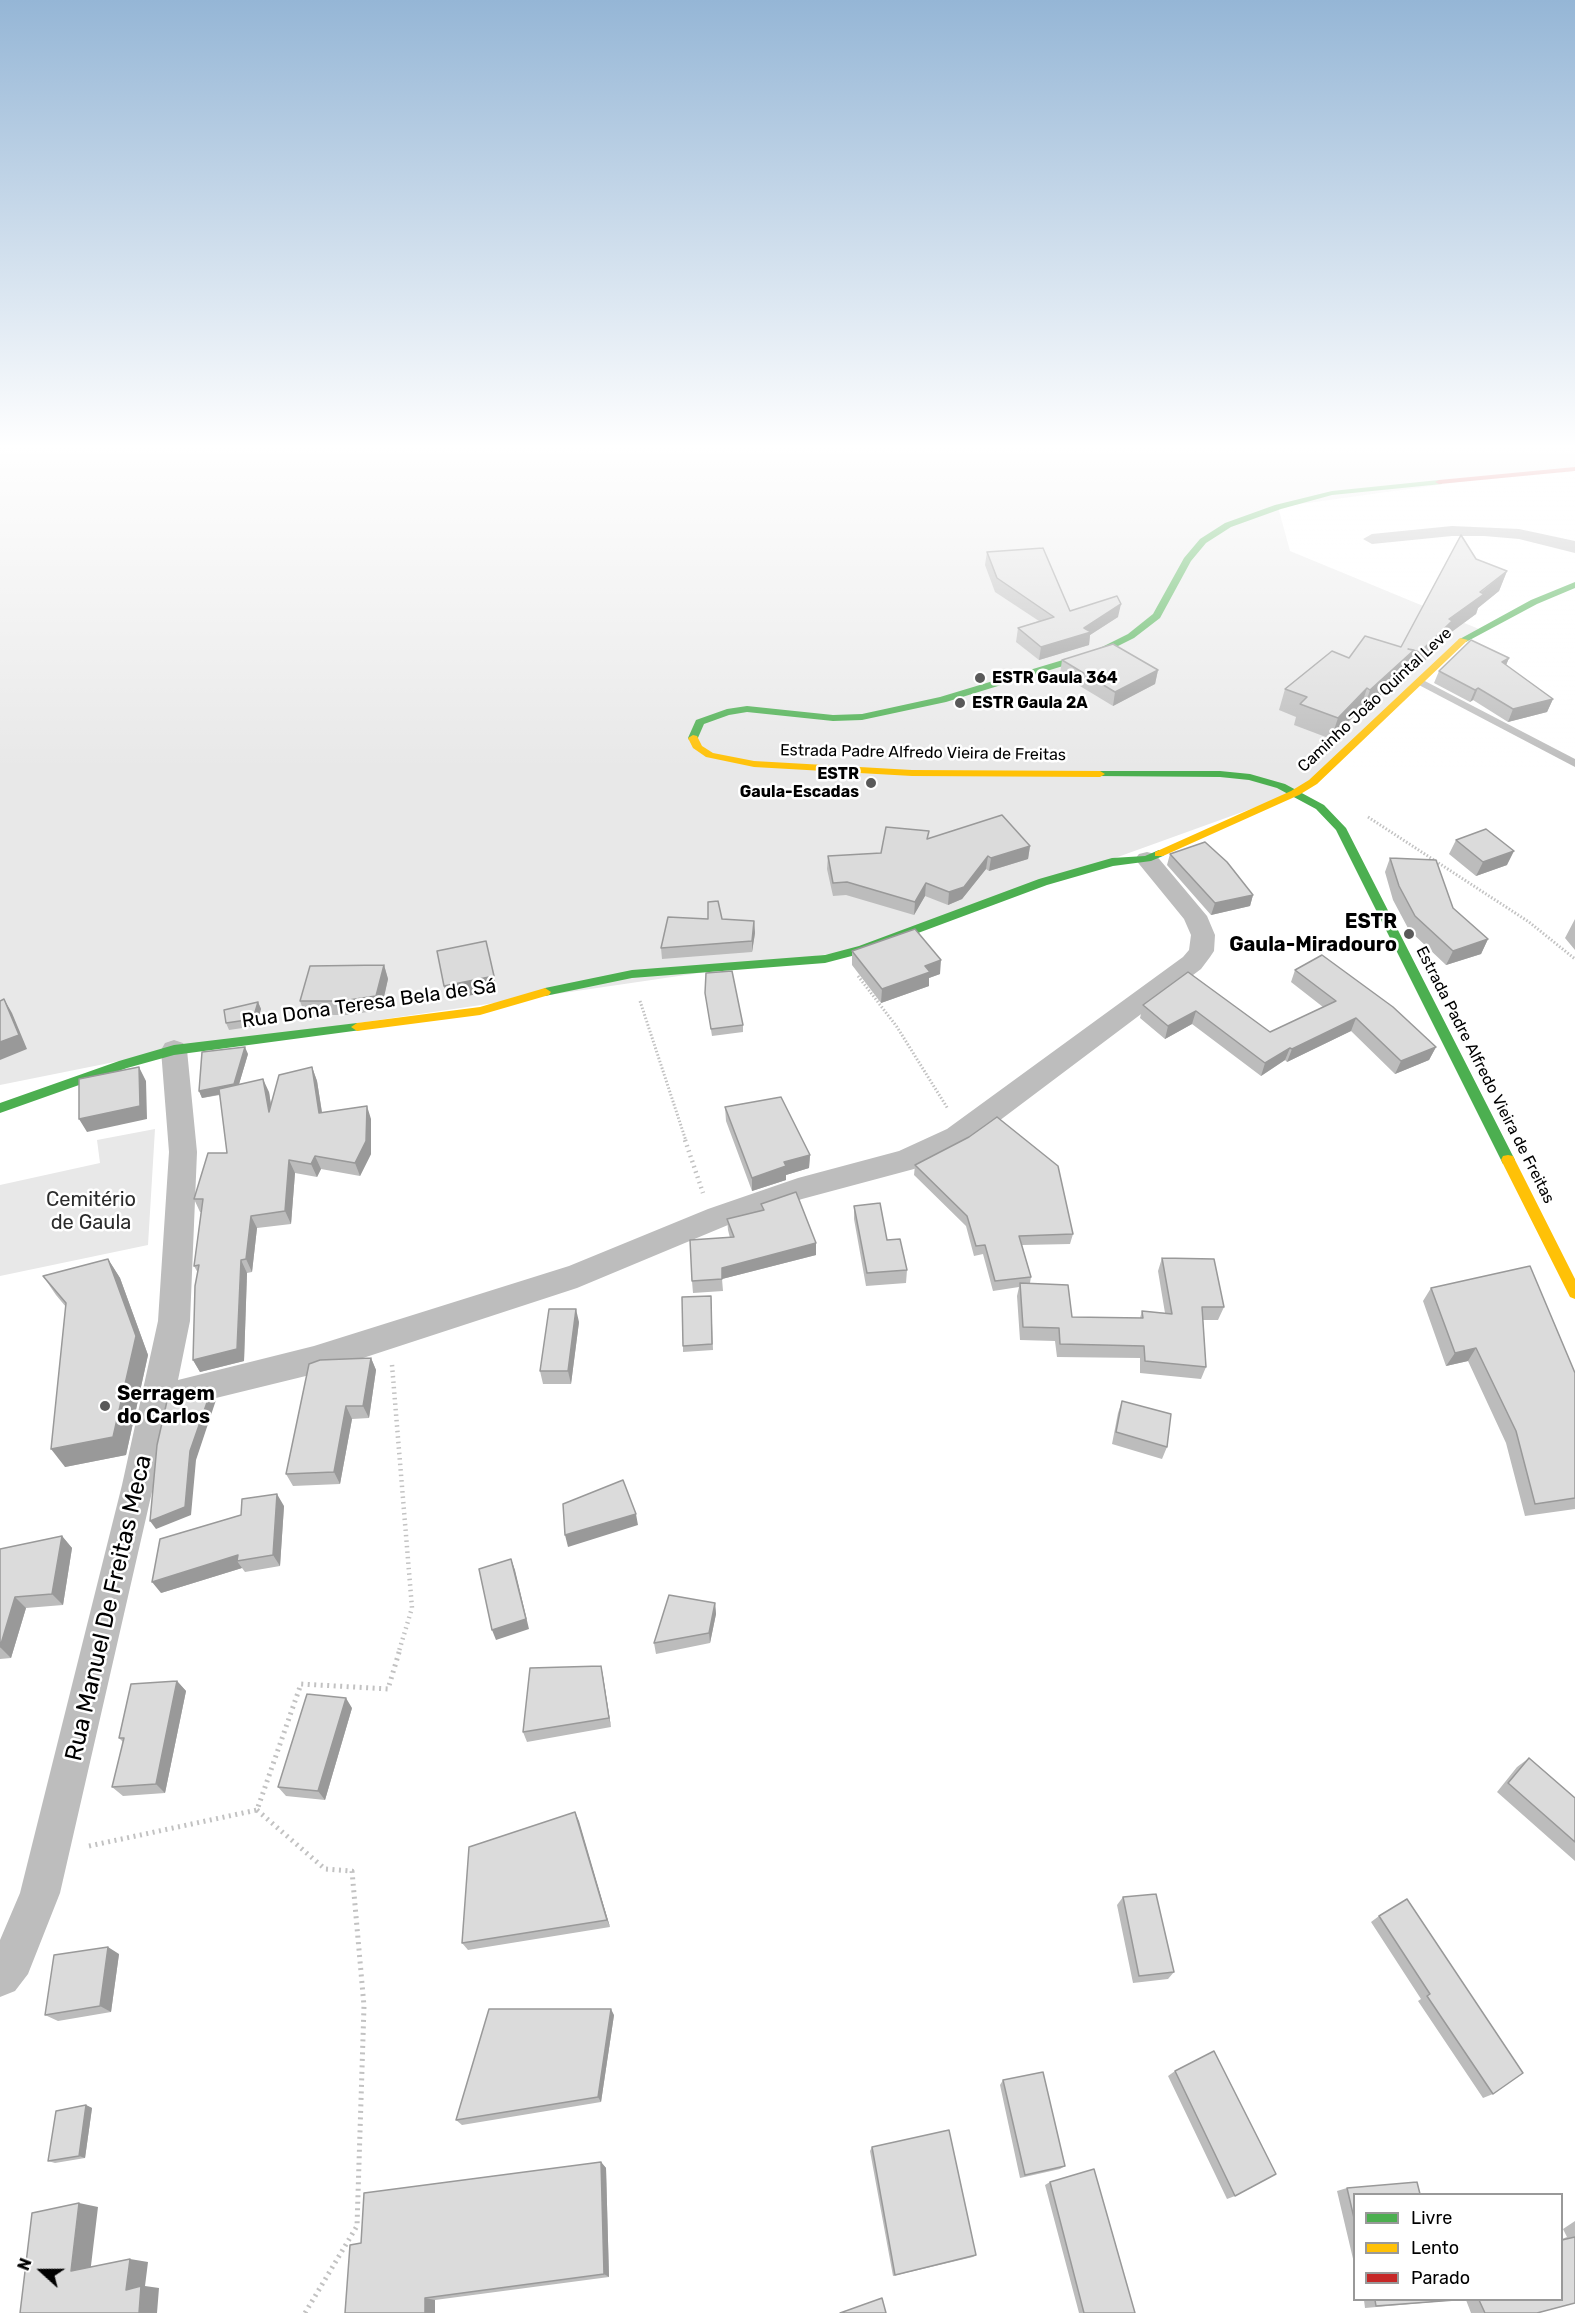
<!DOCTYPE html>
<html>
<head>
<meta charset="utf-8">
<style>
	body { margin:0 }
	#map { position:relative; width:1575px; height:2313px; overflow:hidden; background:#fff; font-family:Rubik,sans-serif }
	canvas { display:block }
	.legend { position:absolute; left:1353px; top:2193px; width:210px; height:108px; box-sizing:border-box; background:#fff; border:2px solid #999; margin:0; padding:8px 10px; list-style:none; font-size:18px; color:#000 }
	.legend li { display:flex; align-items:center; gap:12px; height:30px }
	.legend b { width:30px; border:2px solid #999 }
	.north { position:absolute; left:12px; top:2241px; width:60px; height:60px; -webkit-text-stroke:4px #fff; paint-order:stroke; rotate:291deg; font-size:16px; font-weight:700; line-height:24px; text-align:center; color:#000 }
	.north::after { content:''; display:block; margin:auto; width:21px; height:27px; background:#000; clip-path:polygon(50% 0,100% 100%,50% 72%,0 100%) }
</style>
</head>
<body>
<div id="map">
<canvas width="1575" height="2313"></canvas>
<ul class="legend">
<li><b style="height:8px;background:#4caf50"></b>Livre</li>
<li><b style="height:8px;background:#ffc107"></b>Lento</li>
<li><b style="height:8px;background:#c62828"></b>Parado</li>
</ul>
<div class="north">N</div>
</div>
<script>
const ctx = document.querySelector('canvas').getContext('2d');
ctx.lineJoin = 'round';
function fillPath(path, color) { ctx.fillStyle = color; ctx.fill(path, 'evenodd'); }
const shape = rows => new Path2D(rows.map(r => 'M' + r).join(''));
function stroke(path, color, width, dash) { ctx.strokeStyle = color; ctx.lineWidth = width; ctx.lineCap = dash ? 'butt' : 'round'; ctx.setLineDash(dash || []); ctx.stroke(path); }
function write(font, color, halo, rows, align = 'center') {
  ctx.font = font + ' Rubik,sans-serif'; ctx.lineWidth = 5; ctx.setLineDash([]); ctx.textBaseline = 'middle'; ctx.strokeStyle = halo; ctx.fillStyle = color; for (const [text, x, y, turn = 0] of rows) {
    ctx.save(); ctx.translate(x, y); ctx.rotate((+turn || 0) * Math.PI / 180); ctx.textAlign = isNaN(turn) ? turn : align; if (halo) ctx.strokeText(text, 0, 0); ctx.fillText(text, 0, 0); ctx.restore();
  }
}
const green = shape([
	[0,446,1575,446,1575,469,1511,475,1278,507,1290,551,1479,629,1295,793,863,949,174,1050,0,1085],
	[155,1129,148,1245,0,1276,0,1185,100,1163,97,1140]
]);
const pathFar2 = shape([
	[1368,817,1529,922,1575,959],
	[858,976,897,1027,948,1109],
	[640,1001,686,1141]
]);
const pathFar1 = shape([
	[685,1140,703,1193],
	[392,1365,412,1608,399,1651]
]);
const path = shape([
	[257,1810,325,1869,352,1871,364,2006,357,2226,305,2313],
	[89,1846,257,1810,301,1684,388,1689,400,1649]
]);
const lane = shape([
	[1421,679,1575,759,1575,767,1417,684,1416,682,1421,679]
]);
const street = shape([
	[1452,526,1519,529,1575,541,1575,553,1519,539,1484,536,1452,536,1372,544,1363,539,1372,534,1452,526],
	[1147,852,1155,854,1207,916,1215,935,1214,951,1210,957,1201,969,967,1145,914,1169,802,1199,728,1225,577,1288,314,1374,171,1409,60,1893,28,1974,15,1991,0,1997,0,1940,20,1893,122,1485,158,1321,169,1152,161,1050,165,1043,174,1040,183,1043,187,1050,197,1152,190,1321,178,1380,314,1346,569,1266,708,1209,798,1178,899,1151,947,1129,1183,957,1189,950,1191,935,1184,919,1135,859,1139,854,1147,852]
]);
const fast = shape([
	[1439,480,1442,480,1442,484,1332,495,1281,509,1231,527,1206,543,1191,561,1160,618,1134,638,1102,654,946,702,862,720,833,721,747,712,729,715,704,724,697,740,689,740,688,738,696,720,727,709,747,706,833,715,862,714,940,697,1096,650,1128,634,1153,614,1184,558,1200,539,1225,523,1275,505,1332,491,1439,480],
	[1575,582,1575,588,1537,604,1466,642,1458,640,1531,600,1575,582],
	[1100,771,1220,771,1250,774,1285,784,1324,805,1346,828,1515,1160,1513,1164,1503,1164,1336,830,1316,809,1277,788,1249,780,1220,777,1096,776,1096,772,1100,771],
	[1159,850,1165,854,1163,856,1151,861,1113,866,1047,885,867,952,825,963,632,978,545,996,539,992,545,988,632,970,825,955,859,946,1039,879,1112,858,1145,856,1159,850],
	[357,1023,361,1024,363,1027,361,1030,174,1055,127,1068,0,1113,0,1103,119,1061,174,1045,357,1023]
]);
const slow = shape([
	[1460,638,1468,640,1317,784,1299,795,1163,856,1155,856,1155,852,1291,791,1309,780,1460,638],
	[693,735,697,736,702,746,713,753,754,761,912,770,1100,771,1105,774,1100,777,912,776,754,767,706,757,693,748,688,738,693,735],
	[545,988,551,992,549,995,480,1015,357,1031,351,1027,357,1023,480,1007,545,988],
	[1508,1155,1513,1156,1575,1279,1575,1299,1570,1297,1501,1160,1503,1156,1508,1155]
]);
const jam = shape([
	[1575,467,1575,471,1439,484,1435,482,1439,480,1575,467]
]);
const wall = shape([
	[987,552,1070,611,1118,617,1090,635,1089,645,1039,660,1016,642,1018,628,1039,621,995,592,985,565],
	[1476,559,1507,571,1499,591,1478,608,1476,614,1446,636,1444,642,1412,673,1407,671,1363,711,1360,710,1331,739,1294,725,1296,717,1279,710,1285,689,1349,658,1401,647],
	[1509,658,1506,665,1553,699,1547,712,1508,722,1473,700,1470,702,1434,683,1439,671],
	[1062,660,1158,670,1155,684,1113,706,1060,674],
	[928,839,1030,846,1028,859,989,871,986,869,962,899,948,905,925,896,914,915,846,895,833,896,827,869,828,856,881,853],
	[1456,840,1507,865,1476,876,1449,854],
	[1170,854,1253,895,1250,906,1211,915,1167,865],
	[1390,858,1488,939,1481,954,1446,965,1409,930,1393,900,1385,872],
	[722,919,754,921,755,933,752,952,662,959,661,948],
	[1575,919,1575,950,1565,938],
	[852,951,940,974,929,978,929,986,881,1003,852,965],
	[384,965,388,979,381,1010,347,1015,305,1015,300,1001],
	[1295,970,1436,1047,1429,1060,1395,1074,1351,1031,1287,1062,1285,1060,1261,1076,1192,1024,1165,1039,1140,1018,1143,1005,1188,972,1270,1032,1323,1007,1291,982],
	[705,993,743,1025,743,1032,712,1036],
	[258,1002,261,1009,256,1026,229,1030,226,1023],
	[248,1054,239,1084,269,1092,271,1105,312,1067,317,1081,322,1112,371,1119,371,1154,360,1176,321,1169,317,1177,295,1173,291,1224,257,1228,252,1272,247,1273,244,1361,200,1372,193,1360,198,1273,194,1266,201,1212,200,1212,194,1199,227,1153,220,1095,202,1098,199,1091],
	[725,1107,810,1155,809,1168,786,1175,786,1180,752,1191,726,1121],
	[915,1165,1073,1234,1070,1244,1022,1245,1031,1277,1030,1283,1072,1317,1140,1318,1142,1311,1165,1313,1158,1271,1162,1258,1224,1307,1218,1320,1203,1320,1206,1367,1201,1379,1140,1373,1140,1358,1057,1357,1055,1341,1020,1340,1017,1296,1019,1287,993,1291,983,1254,974,1256,966,1226,914,1175],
	[761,1204,816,1255,722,1279,723,1291,693,1293,692,1281,730,1238,728,1230,727,1219,761,1210],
	[854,1206,887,1240,907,1270,906,1283,866,1286,854,1219],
	[108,1259,120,1278,148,1355,126,1455,65,1467,66,1307,56,1295,43,1276],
	[1431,1288,1575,1373,1575,1509,1525,1516,1506,1443,1468,1361,1446,1366,1423,1301],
	[711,1296,713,1350,683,1352,683,1346],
	[579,1322,571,1384,543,1384,540,1371],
	[371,1358,376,1370,369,1418,352,1419,340,1484,293,1486,286,1474],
	[1122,1401,1167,1447,1162,1459,1112,1444,1118,1413],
	[284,1506,280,1566,245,1572,242,1568,161,1593],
	[62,1536,72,1548,63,1605,26,1608,11,1658,0,1659,0,1549],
	[715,1603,716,1614,710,1643,656,1654,654,1643],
	[601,1666,603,1676,611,1727,527,1742,523,1732],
	[177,1681,186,1691,165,1793,123,1796,112,1787,123,1742,119,1738],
	[352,1708,325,1800,286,1796,278,1787],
	[1529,1758,1575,1798,1575,1861,1497,1792,1517,1767],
	[575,1812,610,1927,468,1950,462,1943],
	[1123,1897,1174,1972,1168,1979,1133,1983,1117,1905],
	[1407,1899,1493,2094,1483,2098,1418,2001,1421,1999,1371,1922,1379,1916],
	[119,1954,111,2012,58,2021,45,2015],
	[614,2015,601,2102,462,2125,456,2120],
	[1175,2071,1235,2196,1227,2199,1168,2076],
	[1003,2080,1065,2166,1060,2169,1020,2178,1000,2085],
	[86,2105,92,2108,85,2158,55,2163,48,2161],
	[872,2147,976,2255,973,2257,893,2276,870,2151],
	[601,2162,606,2168,609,2277,435,2300,435,2313,345,2313],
	[1050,2182,1135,2313,1079,2313,1045,2185],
	[1347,2188,1354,2194,1354,2263,1337,2191],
	[1575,2221,1575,2303,1537,2313,1471,2313,1466,2300,1562,2300,1562,2239,1567,2237,1563,2229],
	[1364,2300,1457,2300,1365,2308]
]);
const shadedWall = shape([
	[1507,571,1499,591,1478,608,1476,614,1446,636,1444,642,1412,673,1420,652,1449,619],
	[1121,604,1118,617,1090,635,1089,645,1039,660,1041,647,1084,628],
	[1414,650,1407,672,1363,711,1370,690],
	[1509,658,1504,670,1502,662],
	[1158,670,1155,684,1113,706,1115,692],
	[1367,688,1360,710,1331,739,1338,718],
	[1478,688,1473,700,1470,702,1475,690],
	[1553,699,1547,712,1508,722,1513,709],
	[1030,846,1028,859,989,871,991,858],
	[1514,851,1507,865,1476,876,1483,862],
	[988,856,986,869,962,899,948,905,949,892],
	[926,883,925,896,914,915,915,902],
	[1253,895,1250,906,1211,915,1215,903],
	[754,921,755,933,752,952,752,941],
	[1488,939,1481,954,1446,965,1453,951],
	[941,960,940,974,929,978,929,986,881,1003,882,989,925,966],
	[384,965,388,979,381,1010,376,996],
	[494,976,497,990,448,1000,444,986],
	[4,999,12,1013,27,1049,0,1060,0,1042],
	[258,1002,261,1009,256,1026,253,1019],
	[1196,1011,1192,1024,1165,1039,1168,1026],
	[1356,1018,1351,1031,1287,1062,1292,1049],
	[245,1047,248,1054,237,1091,202,1098,199,1091],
	[1436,1047,1429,1060,1395,1074,1401,1061],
	[1290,1048,1285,1060,1261,1076,1265,1063],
	[139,1067,146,1081,147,1119,87,1132,79,1119],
	[312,1067,317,1081,324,1126,319,1113],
	[263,1079,269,1092,274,1125,269,1112],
	[367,1106,371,1119,371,1154,360,1176,355,1163],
	[810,1155,809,1168,786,1175,786,1180,752,1191,752,1178,784,1162],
	[315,1156,321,1169,317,1177,311,1164],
	[289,1160,295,1173,291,1224,285,1211],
	[251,1216,257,1228,252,1272,246,1259],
	[816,1243,816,1255,722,1279,722,1268],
	[108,1259,120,1278,148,1355,126,1455,65,1467,51,1449],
	[241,1260,247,1273,244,1361,200,1372,193,1360],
	[576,1309,579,1322,571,1384,568,1371],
	[1476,1348,1468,1361,1446,1366,1455,1353],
	[371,1358,376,1370,369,1418,363,1406],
	[211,1391,216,1400,196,1460,191,1515,156,1529,150,1521],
	[346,1406,352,1419,340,1484,334,1472],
	[277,1494,284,1506,280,1566,273,1555],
	[636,1514,638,1525,568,1547,565,1535],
	[62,1536,72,1548,63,1605,52,1594],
	[238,1555,237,1561,242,1568,161,1593,152,1582],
	[511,1559,515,1570,529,1629,496,1640,492,1630],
	[15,1597,26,1608,11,1658,0,1647],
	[715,1603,716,1614,710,1643,709,1633],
	[601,1666,603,1676,611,1727,609,1718],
	[177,1681,186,1691,165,1793,156,1784],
	[346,1698,352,1708,325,1800,318,1791],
	[575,1812,579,1821,610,1927,607,1920],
	[108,1947,119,1954,111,2012,100,2006],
	[611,2009,614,2015,601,2102,598,2097],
	[86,2105,92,2108,85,2158,79,2156],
	[601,2162,606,2168,609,2277,604,2274],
	[79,2203,98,2207,90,2274,71,2271],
	[130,2259,148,2262,145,2286,159,2288,157,2313,139,2313,126,2290],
	[425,2298,435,2300,435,2313,425,2313]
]);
const building = shape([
	[1461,535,1476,559,1507,571,1480,592,1484,594,1449,619,1452,621,1420,652,1408,649,1414,650,1370,690,1367,688,1338,718,1300,704,1307,697,1285,689,1332,651,1349,658,1365,636,1401,647,1461,535],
	[1043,548,1070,611,1117,596,1121,604,1084,628,1091,632,1041,647,1018,628,1054,617,997,578,987,552,1043,548],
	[1471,640,1509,658,1502,662,1553,699,1513,709,1478,688,1475,690,1439,671,1471,640],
	[1113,644,1158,670,1115,692,1062,660,1113,644],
	[1002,815,1030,846,991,858,988,856,964,887,949,892,926,883,915,902,847,882,833,883,828,856,881,853,886,827,929,831,927,839,1002,815],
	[1486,829,1514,851,1483,862,1456,840,1486,829],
	[1205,842,1227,862,1253,895,1215,903,1170,854,1205,842],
	[1390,858,1436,860,1453,908,1488,939,1453,951,1415,916,1399,886,1390,858],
	[718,901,722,919,754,921,752,941,661,948,668,917,708,919,708,902,718,901],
	[915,929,941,960,925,966,930,972,882,989,852,951,915,929],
	[486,941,494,976,444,986,437,951,486,941],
	[1322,955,1393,1007,1436,1047,1401,1061,1356,1018,1292,1049,1290,1048,1265,1063,1196,1011,1168,1026,1143,1005,1188,972,1270,1032,1336,1001,1295,970,1322,955],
	[384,965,376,996,342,1001,300,1001,310,966,384,965],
	[732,971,743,1025,711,1029,705,993,706,973,732,971],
	[4,999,19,1035,0,1042,0,1001,4,999],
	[258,1002,253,1019,226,1023,224,1010,258,1002],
	[245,1047,234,1084,199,1091,202,1052,245,1047],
	[139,1067,140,1106,79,1119,79,1079,139,1067],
	[312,1067,319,1113,367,1106,366,1141,355,1163,315,1156,311,1164,289,1160,285,1211,251,1216,246,1259,241,1260,237,1349,193,1360,195,1286,199,1265,194,1266,203,1199,194,1199,208,1153,227,1153,219,1089,263,1079,269,1112,279,1075,312,1067],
	[781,1097,810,1155,784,1162,786,1166,752,1178,725,1107,781,1097],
	[997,1117,1058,1166,1073,1234,1019,1236,1031,1277,995,1281,985,1245,976,1246,967,1216,915,1165,969,1137,997,1117],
	[796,1192,816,1243,722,1268,722,1279,692,1281,690,1240,734,1237,727,1219,764,1210,761,1204,796,1192],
	[880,1203,887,1240,900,1239,907,1270,867,1273,854,1206,880,1203],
	[1162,1258,1214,1259,1224,1307,1202,1307,1206,1367,1145,1361,1144,1346,1060,1344,1059,1328,1023,1327,1020,1283,1068,1285,1072,1317,1143,1318,1142,1311,1172,1314,1162,1258],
	[108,1259,136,1336,113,1437,51,1449,66,1303,43,1276,108,1259],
	[1530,1266,1575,1373,1575,1498,1535,1504,1516,1431,1476,1348,1455,1353,1431,1288,1530,1266],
	[711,1296,712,1344,683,1346,682,1297,711,1296],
	[549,1309,576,1309,568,1371,540,1371,549,1309],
	[371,1358,363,1406,346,1406,334,1472,286,1474,309,1364,320,1360,371,1358],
	[211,1391,190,1451,185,1507,150,1521,157,1445,167,1401,211,1391],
	[1122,1401,1171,1414,1167,1447,1116,1432,1122,1401],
	[623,1480,636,1514,565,1535,563,1504,623,1480],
	[277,1494,273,1555,237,1561,238,1555,152,1582,160,1539,241,1515,242,1499,277,1494],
	[62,1536,52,1594,15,1597,0,1647,0,1549,62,1536],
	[511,1559,526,1619,492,1630,479,1569,511,1559],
	[669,1595,715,1603,709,1633,654,1643,669,1595],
	[601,1666,609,1718,523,1732,530,1668,601,1666],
	[177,1681,156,1784,112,1787,124,1738,119,1738,131,1684,177,1681],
	[307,1694,346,1698,318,1791,278,1787,307,1694],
	[1529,1758,1575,1798,1575,1842,1508,1783,1529,1758],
	[575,1812,607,1920,462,1943,469,1847,575,1812],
	[1156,1894,1174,1972,1139,1976,1123,1897,1156,1894],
	[1407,1899,1523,2073,1493,2094,1427,1996,1430,1994,1379,1916,1407,1899],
	[108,1947,100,2006,45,2015,54,1955,108,1947],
	[489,2009,611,2009,598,2097,456,2120,489,2009],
	[1214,2051,1276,2174,1235,2196,1175,2071,1214,2051],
	[1043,2072,1065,2166,1025,2175,1003,2080,1043,2072],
	[86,2105,79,2156,48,2161,56,2111,86,2105],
	[949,2130,976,2255,895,2275,872,2147,949,2130],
	[601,2162,604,2274,425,2298,425,2313,345,2313,350,2245,361,2243,364,2193,601,2162],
	[1094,2169,1135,2313,1084,2313,1050,2182,1094,2169],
	[1417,2182,1420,2194,1354,2194,1354,2218,1347,2188,1417,2182],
	[79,2203,71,2271,130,2259,126,2290,141,2286,139,2313,20,2313,32,2213,79,2203],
	[1575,2237,1575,2303,1537,2313,1485,2313,1479,2300,1562,2300,1562,2240,1575,2237],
	[882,2298,886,2313,840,2313,882,2298],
	[1375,2300,1455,2300,1376,2306,1375,2300]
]);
const markers = [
	[980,678,6,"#595959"],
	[960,703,6,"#595959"],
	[871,783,6,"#595959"],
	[1409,934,6,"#595959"],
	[105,1406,6,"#595959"]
];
const farPoinames = [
	["ESTR Gaula 364",992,678],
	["ESTR Gaula 2A",972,703],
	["ESTR",859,774,"right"],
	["Gaula-Escadas",859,792,"right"]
];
const farStreetnames = [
	["Caminho João Quintal Leve",1375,700,-43],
	["Estrada Padre Alfredo Vieira de Freitas",923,753,1],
	["Estrada Padre Alfredo Vieira de Freitas",1485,1075,63]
];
const poiNames = [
	["ESTR",1397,922],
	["Gaula-Miradouro",1397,945],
	["Serragem",117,1394,"left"],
	["do Carlos",117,1417,"left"]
];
const streetNames = [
	["Rua Dona Teresa Bela de Sá",369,1004,-8]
];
const parkNames = [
	["Cemitério",91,1200],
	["de Gaula",91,1223]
];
const nearStreetnames = [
	["Rua Manuel De Freitas Meca",109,1608,-77]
];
fillPath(green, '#e8e8e8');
stroke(pathFar2, '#c2c2c2', 3, [1.5, 2]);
stroke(pathFar1, '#c2c2c2', 4.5, [1.5, 4]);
stroke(path, '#c2c2c2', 5, [2, 4.5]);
fillPath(lane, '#bdbdbd');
fillPath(street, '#bdbdbd');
fillPath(fast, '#4caf50');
fillPath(slow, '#ffc107');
fillPath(jam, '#c62828');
fillPath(wall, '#bcbcbc');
fillPath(shadedWall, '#999');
fillPath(building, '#dbdbdb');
stroke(building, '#999', 1.5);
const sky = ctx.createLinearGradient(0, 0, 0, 770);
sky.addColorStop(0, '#95b6d6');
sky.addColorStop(0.58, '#fff');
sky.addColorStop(1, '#ffffff00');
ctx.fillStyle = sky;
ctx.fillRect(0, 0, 1575, 770);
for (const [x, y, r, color] of markers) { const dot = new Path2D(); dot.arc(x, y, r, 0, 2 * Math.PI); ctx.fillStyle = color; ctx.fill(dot); stroke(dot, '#fff', 2); }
write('bold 16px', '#000', '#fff', farPoinames, 'left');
write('16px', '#000', '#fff', farStreetnames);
write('bold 20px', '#000', '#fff', poiNames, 'right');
write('20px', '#000', '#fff', streetNames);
write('20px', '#2c2c2c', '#fff', parkNames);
write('24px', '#000', '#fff', nearStreetnames);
</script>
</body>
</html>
